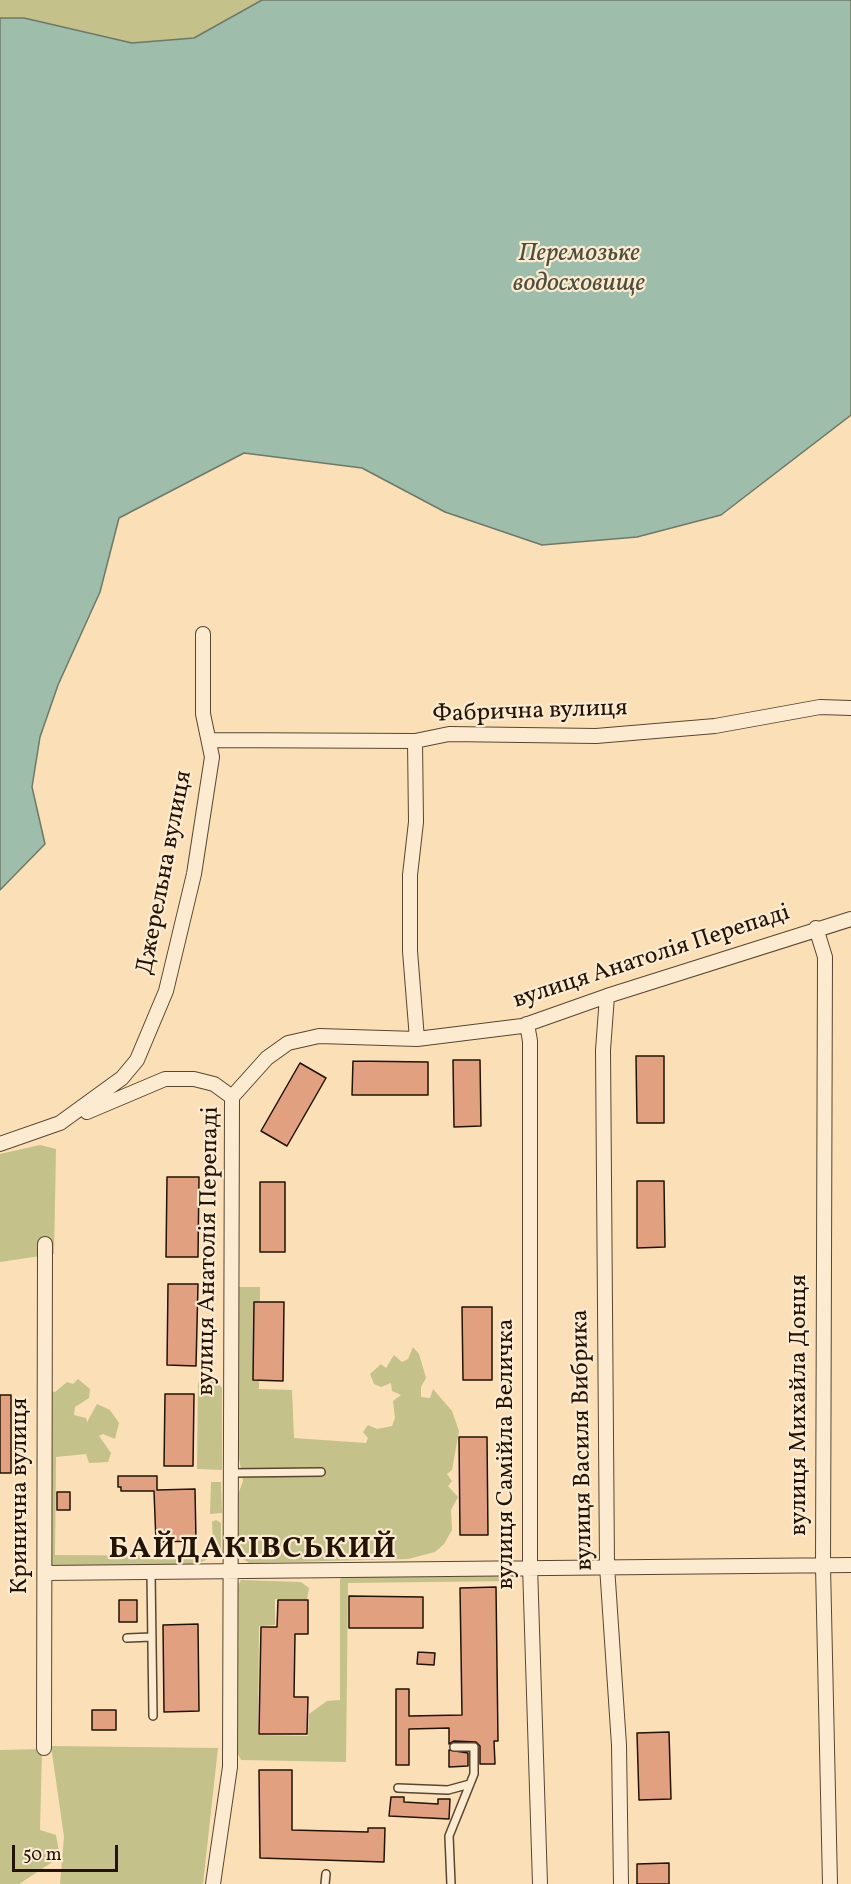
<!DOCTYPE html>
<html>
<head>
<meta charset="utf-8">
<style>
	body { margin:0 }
	#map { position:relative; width:851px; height:1884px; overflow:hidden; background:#fbe0b7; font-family:Vollkorn,serif }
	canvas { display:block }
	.scale { position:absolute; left:12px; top:1845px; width:106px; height:27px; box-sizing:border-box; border:3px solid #221303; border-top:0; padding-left:8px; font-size:18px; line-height:21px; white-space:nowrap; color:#221303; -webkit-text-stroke:4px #fcebd0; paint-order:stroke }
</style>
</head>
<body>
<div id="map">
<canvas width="851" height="1884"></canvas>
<div class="scale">50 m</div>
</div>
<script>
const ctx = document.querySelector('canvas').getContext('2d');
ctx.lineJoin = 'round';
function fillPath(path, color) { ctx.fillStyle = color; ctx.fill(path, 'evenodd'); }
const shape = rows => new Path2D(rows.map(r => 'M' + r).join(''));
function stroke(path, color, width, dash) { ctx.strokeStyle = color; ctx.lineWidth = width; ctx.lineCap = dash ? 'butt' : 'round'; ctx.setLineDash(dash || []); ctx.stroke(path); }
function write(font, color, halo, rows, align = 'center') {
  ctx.font = font + ' Vollkorn,serif'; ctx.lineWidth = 4.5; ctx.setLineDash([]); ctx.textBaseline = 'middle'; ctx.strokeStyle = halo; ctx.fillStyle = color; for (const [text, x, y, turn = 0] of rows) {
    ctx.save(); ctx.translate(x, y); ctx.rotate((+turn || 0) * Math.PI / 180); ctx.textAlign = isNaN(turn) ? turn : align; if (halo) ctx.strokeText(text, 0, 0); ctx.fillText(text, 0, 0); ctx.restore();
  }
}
const green = shape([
	[0,0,262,0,194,38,132,43,24,18,0,18],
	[40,1145,56,1149,54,1254,0,1262,0,1154],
	[239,1287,260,1287,259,1389,292,1390,294,1438,366,1443,368,1438,363,1432,368,1425,377,1429,392,1426,395,1418,393,1401,401,1395,392,1391,391,1383,381,1387,374,1384,370,1374,381,1364,386,1368,394,1355,402,1362,408,1359,413,1347,419,1354,426,1378,421,1387,421,1397,430,1398,433,1389,452,1411,459,1431,452,1470,447,1474,452,1481,448,1486,458,1497,451,1510,452,1530,444,1544,435,1552,408,1559,249,1563,238,1556,235,1503,243,1481,237,1447],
	[78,1379,90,1389,89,1398,75,1407,74,1415,86,1418,87,1422,97,1404,110,1410,119,1423,115,1439,103,1434,99,1436,111,1453,108,1462,89,1463,86,1454,56,1457,55,1555,207,1556,206,1560,188,1567,48,1567,51,1391,55,1392,67,1382,73,1384],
	[212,1381,218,1383,222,1388,222,1470,197,1469,198,1382],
	[211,1482,221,1482,222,1513,210,1514],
	[216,1520,221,1523,221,1553,214,1559,212,1522],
	[503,1572,513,1581,348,1583,346,1762,241,1760,236,1750,237,1587,241,1580,301,1582,309,1588,307,1599,275,1599,275,1625,259,1626,258,1735,308,1736,309,1714,327,1701,340,1700,340,1579,348,1574],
	[51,1746,218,1748,203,1884,60,1884,64,1837],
	[42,1749,40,1830,56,1835,60,1857,19,1884,0,1884,0,1750]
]);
const water = shape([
	[262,0,851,0,851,415,721,515,637,537,542,545,445,512,362,468,244,453,119,518,100,592,58,685,40,737,32,787,45,844,0,890,0,18,24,18,132,43,194,38,262,0]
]);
const building = shape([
	[636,1056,664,1056,664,1123,637,1123,636,1056],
	[453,1060,480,1060,481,1126,454,1127,453,1060],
	[353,1061,428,1062,428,1095,352,1095,353,1061],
	[300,1063,326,1078,287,1146,261,1131,300,1063],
	[167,1177,199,1177,198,1257,166,1257,167,1177],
	[637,1181,664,1181,665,1247,637,1248,637,1181],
	[260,1182,285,1182,285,1252,260,1252,260,1182],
	[168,1284,198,1284,196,1366,167,1365,168,1284],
	[254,1302,284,1302,283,1381,253,1380,254,1302],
	[462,1307,492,1307,492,1380,463,1380,462,1307],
	[165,1394,194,1394,193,1466,164,1466,165,1394],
	[0,1395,11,1395,11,1473,0,1473,0,1395],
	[459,1437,487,1437,488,1535,460,1535,459,1437],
	[118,1476,157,1476,157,1490,195,1489,196,1541,156,1542,154,1491,121,1491,121,1487,118,1487,118,1476],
	[57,1492,70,1492,70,1510,57,1510,57,1492],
	[496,1587,498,1741,494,1741,495,1764,480,1764,480,1746,476,1742,454,1741,449,1744,449,1728,409,1729,409,1765,396,1765,396,1689,409,1689,409,1716,462,1715,460,1588,496,1587],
	[349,1596,423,1597,423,1628,349,1628,349,1596],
	[119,1600,137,1600,137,1622,119,1622,119,1600],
	[278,1600,308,1600,308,1634,295,1634,294,1697,308,1697,307,1734,259,1734,261,1627,277,1627,278,1600],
	[198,1624,199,1711,164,1712,163,1625,198,1624],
	[418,1652,435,1653,434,1665,417,1664,418,1652],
	[92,1710,116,1710,116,1730,92,1730,92,1710],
	[669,1732,671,1799,639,1800,637,1733,669,1732],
	[449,1750,468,1753,468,1766,449,1767,449,1750],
	[259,1770,292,1770,292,1830,368,1832,368,1828,385,1828,384,1862,260,1858,259,1770],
	[391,1797,404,1797,404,1802,438,1804,438,1799,450,1799,449,1819,389,1816,391,1797],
	[669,1863,669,1884,637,1884,637,1864,669,1863]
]);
const service = shape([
	[231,1473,321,1472],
	[151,1573,153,1716],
	[127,1638,152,1637],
	[398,1788,448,1790,470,1784],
	[325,1884,326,1874],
	[451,1884,449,1836,474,1774,474,1747,454,1747]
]);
const minor = shape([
	[209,740,415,741,449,734,596,736,715,726,820,707,851,708],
	[415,741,416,822,410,875,410,951,417,1039],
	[816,928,825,957,823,1566,830,1884],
	[607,996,603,1050,607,1566,619,1745,621,1884],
	[527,1024,530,1041,530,1566,540,1884],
	[87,1112,165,1079,194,1079,214,1084,232,1097],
	[0,1144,60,1123,122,1078,137,1060,166,991,194,874,212,757,203,714,203,634],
	[45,1573,851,1565],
	[44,1748,45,1244],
	[213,1884,230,1767,232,1097,267,1058,288,1043,319,1036,417,1039,522,1026,607,996,851,919]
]);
const streetNames = [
	["Фабрична вулиця",530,713,-2],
	["Джерельна вулиця",166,873,-79],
	["вулиця Анатолія Перепаді",652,958,-18],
	["вулиця Анатолія Перепаді",210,1251,-89],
	["вулиця Михайла Донця",801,1405,-90],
	["вулиця Василя Вибрика",584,1440,-91],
	["вулиця Самійла Величка",508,1454,-90],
	["Кринична вулиця",22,1496,-90]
];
const waterNames = [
	["Перемозьке",579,255],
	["водосховище",579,285]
];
const districtNames = [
	["БАЙДАКІВСЬКИЙ",253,1551]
];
fillPath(green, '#c4c18a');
fillPath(water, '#9fbdab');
stroke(water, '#6d7968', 1.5);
fillPath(building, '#e1a181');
stroke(building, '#221303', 1.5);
stroke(service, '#584630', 10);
stroke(minor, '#584630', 16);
stroke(service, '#fcebd0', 7);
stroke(minor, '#fcebd0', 14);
write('24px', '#221303', '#fcebd0', streetNames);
write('italic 26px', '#4e4e3e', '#fcebd0', waterNames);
ctx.letterSpacing = '1.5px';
write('bold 30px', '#221303', '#fcebd0', districtNames);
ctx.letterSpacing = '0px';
</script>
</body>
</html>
